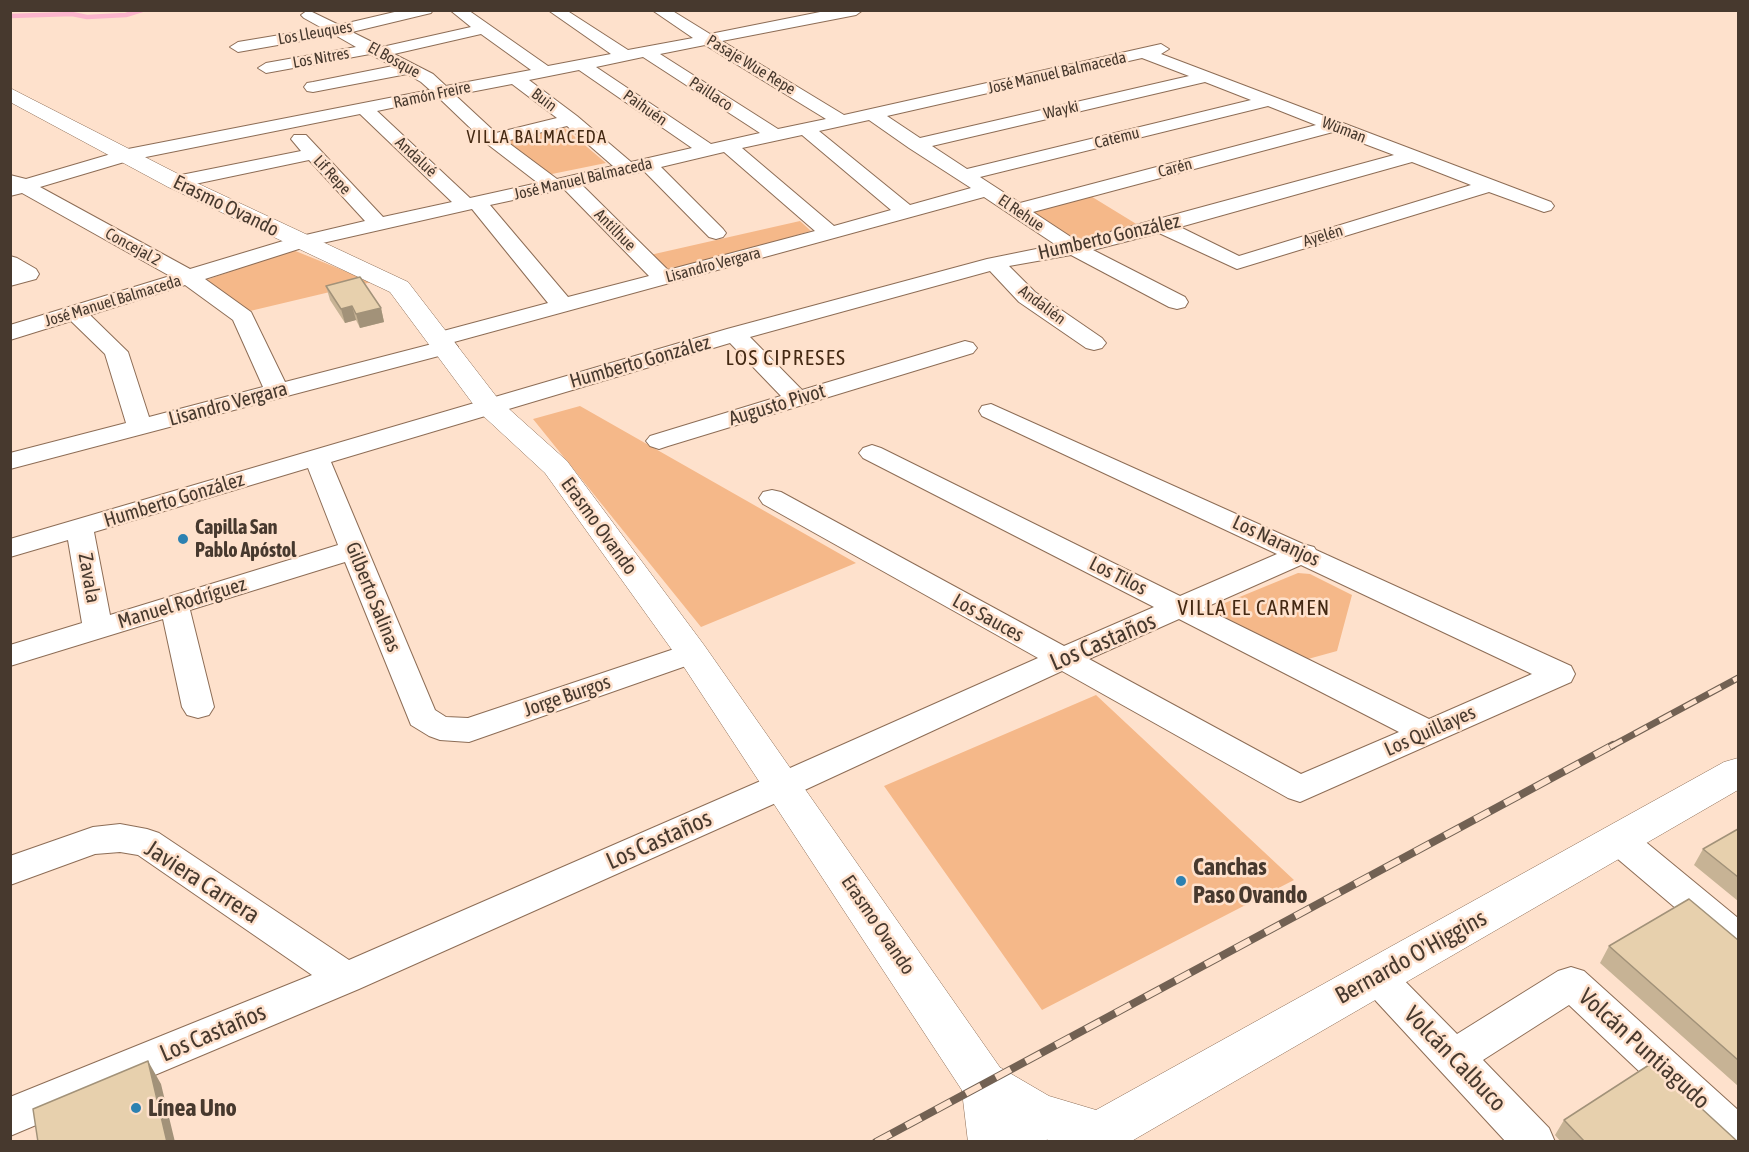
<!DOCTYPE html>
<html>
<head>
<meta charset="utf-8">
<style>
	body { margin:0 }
	#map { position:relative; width:1749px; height:1152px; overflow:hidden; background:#fee1cc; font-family:"Asap Condensed",sans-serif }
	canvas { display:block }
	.frame { position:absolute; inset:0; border:12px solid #47392e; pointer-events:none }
</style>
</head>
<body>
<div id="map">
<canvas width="1749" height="1152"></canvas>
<div class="frame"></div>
</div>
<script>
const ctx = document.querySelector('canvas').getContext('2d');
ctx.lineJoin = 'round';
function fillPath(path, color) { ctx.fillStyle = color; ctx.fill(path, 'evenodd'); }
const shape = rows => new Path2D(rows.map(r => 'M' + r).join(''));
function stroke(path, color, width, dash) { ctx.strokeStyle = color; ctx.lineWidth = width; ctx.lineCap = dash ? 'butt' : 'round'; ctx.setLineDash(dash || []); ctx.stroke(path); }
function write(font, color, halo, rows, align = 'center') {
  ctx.font = font + ' "Asap Condensed",sans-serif'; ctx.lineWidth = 5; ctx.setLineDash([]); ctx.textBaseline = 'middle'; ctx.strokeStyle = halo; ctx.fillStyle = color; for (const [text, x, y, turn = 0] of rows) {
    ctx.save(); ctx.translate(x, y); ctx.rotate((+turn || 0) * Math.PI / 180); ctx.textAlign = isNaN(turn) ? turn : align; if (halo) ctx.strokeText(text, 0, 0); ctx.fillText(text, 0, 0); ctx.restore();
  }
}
const green = shape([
	[561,125,606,163,547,175,502,140],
	[1089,195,1138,225,1076,241,1032,212],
	[800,221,811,231,669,272,650,255],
	[293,250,372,282,250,311,206,280],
	[580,406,856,563,701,627,533,419],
	[1298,573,1310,574,1352,595,1337,651,1308,659,1217,615,1220,605],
	[1096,695,1294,880,1042,1010,884,786]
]);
const stream = shape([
	[10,16,72,14,87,17,126,15,142,10]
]);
const minor = shape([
	[308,10,339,25,403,10,433,10,431,13,352,32,382,47,471,27,450,10,468,10,548,66,611,54,548,10,566,10,628,50,693,38,652,10,671,10,710,34,830,10,863,10,856,15,722,41,844,115,1161,44,1169,49,1161,54,1551,202,1554,206,1551,210,1544,212,1489,192,1237,269,1159,233,1093,250,1185,297,1188,302,1185,307,1177,309,1169,307,1071,255,1009,266,1035,292,1102,338,1106,343,1102,348,1094,350,1086,348,1019,302,990,271,750,337,802,390,965,341,973,343,977,348,973,353,668,446,659,449,650,446,646,441,650,436,781,396,730,343,331,462,435,710,446,717,468,718,692,643,703,646,707,653,703,660,469,742,440,740,429,736,411,725,345,562,190,610,214,707,209,715,198,718,187,715,182,707,163,619,10,666,10,645,82,623,68,540,10,557,10,539,727,329,987,259,1056,245,984,197,454,342,458,347,454,352,10,469,10,453,126,423,105,354,71,321,10,340,10,325,170,276,22,193,10,196,10,175,26,179,128,149,430,90,421,82,407,74,313,92,307,91,304,87,307,83,313,82,393,66,370,54,266,73,258,68,266,63,356,47,335,35,238,52,230,47,238,42,322,28,304,18,301,15,308,10],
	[481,34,531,70,446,86,433,74,394,54,481,34],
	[705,45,826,119,778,129,660,54,705,45],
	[643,57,760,133,711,144,596,67,643,57],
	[1142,58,1189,76,920,138,887,116,1142,58],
	[579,70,692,148,631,162,577,116,529,80,579,70],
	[1205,82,1251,100,967,169,932,146,1205,82],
	[512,84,557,118,496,133,455,95,512,84],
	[439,98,486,143,538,183,470,198,377,111,439,98],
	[1268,106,1316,125,1020,203,980,177,1268,106],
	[360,114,452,202,383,217,306,135,294,135,291,139,301,151,176,176,169,178,166,182,169,186,176,188,309,160,365,221,293,238,190,269,40,187,131,160,360,114],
	[869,120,909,148,971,188,910,205,819,131,869,120],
	[567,126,613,166,557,179,506,141,567,126],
	[1333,132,1394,155,1077,241,1033,212,1333,132],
	[802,135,891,210,834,226,742,148,802,135],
	[724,152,815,231,668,270,582,185,644,171,709,237,716,239,723,237,726,233,723,229,661,167,724,152],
	[1412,162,1471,185,1239,256,1180,227,1412,162],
	[564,189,649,276,568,297,490,205,564,189],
	[472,209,548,303,432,334,429,339,432,344,285,382,251,312,205,279,305,247,472,209],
	[185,285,233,320,263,387,149,417,128,352,90,315,185,285],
	[308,468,338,545,110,615,94,532,308,468],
	[10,256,17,258,36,269,39,274,36,279,10,286,10,256],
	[991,404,1303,544,1314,547,1316,550,1571,666,1575,674,1571,682,1300,802,1288,798,1062,671,796,794,359,989,10,1136,10,1097,312,975,138,855,120,852,95,854,10,885,10,856,93,827,120,824,147,829,159,833,349,960,772,776,1038,658,763,504,759,498,763,492,772,490,781,492,1064,646,1154,607,863,458,859,453,863,448,872,445,881,448,1180,596,1277,554,982,416,979,411,982,406,991,404],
	[1301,565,1532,674,1429,719,1204,608,1301,565],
	[1179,619,1399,732,1301,774,1089,659,1179,619],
	[1618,825,1630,829,1738,918,1738,954,1725,950,1606,849,1601,839,1606,829,1618,825],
	[1376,960,1389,965,1457,1034,1558,971,1571,967,1584,971,1738,1110,1738,1142,1714,1142,1569,1005,1483,1060,1549,1128,1555,1142,1506,1142,1363,987,1357,976,1363,965,1376,960]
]);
const tertiary = shape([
	[10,88,184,177,408,282,499,400,567,461,704,645,1041,1126,1048,1142,996,1142,680,661,545,473,479,412,390,292,168,187,10,102,10,88]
]);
const secondary = shape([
	[1738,758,1738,790,1130,1142,1053,1142,1014,1126,1016,1142,968,1142,961,1083,967,1068,984,1062,1001,1068,1049,1096,1096,1110,1724,762,1738,758]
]);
const railFar1 = shape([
	[1610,747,1738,678]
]);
const rail = shape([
	[876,1142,1613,745]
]);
const wall = shape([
	[326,286,381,308,384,322,360,328,356,320,345,323,330,300],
	[1738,829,1738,901,1694,865,1703,849],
	[1738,940,1738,1086,1600,963,1609,946],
	[1564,1120,1738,1142,1561,1142,1555,1135]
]);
const shadedWall = shape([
	[352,306,356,320,345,323,341,309],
	[381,308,384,322,360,328,356,314],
	[148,1061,161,1084,175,1142,167,1142]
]);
const building = shape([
	[360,277,381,308,356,314,352,306,341,309,326,286,360,277],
	[1738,829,1738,877,1703,849,1738,829],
	[1689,899,1738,940,1738,1060,1609,946,1689,899],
	[148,1061,167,1142,38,1142,33,1109,148,1061],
	[1652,1063,1738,1142,1585,1142,1564,1120,1652,1063]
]);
const markers = [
	[183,539,6,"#2c81b1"],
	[1181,881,6,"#2c81b1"],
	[136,1108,6,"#2c81b1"]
];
const farStreetnames = [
	["Los Lleuques",315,33,-10],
	["Los Nitres",321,58,-10],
	["El Bosque",394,60,29],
	["Pasaje Wue Repe",751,65,31],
	["José Manuel Balmaceda",1057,73,-13],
	["Paillaco",711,94,33],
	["Ramón Freire",432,95,-12],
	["Buin",544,100,37],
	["Paihuén",645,108,35],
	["Wayki",1061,110,-13],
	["Wüman",1344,130,21],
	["Catemu",1117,138,-14],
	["Andalué",416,157,43],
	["Carén",1175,168,-15],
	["Lif Repe",332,175,47],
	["José Manuel Balmaceda",583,179,-13],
	["El Rehue",1021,213,34],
	["Antilhue",615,230,45],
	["Ayelén",1323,236,-17],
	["Concejal 2",133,247,29],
	["Lisandro Vergara",713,265,-15],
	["José Manuel Balmaceda",113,301,-17],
	["Andalién",1042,305,37]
];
const farNeighbourhoodnames = [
	["VILLA BALMACEDA",537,137]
];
const streetNames = [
	["Erasmo Ovando",226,206,26],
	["Humberto González",1109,237,-13],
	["Humberto González",640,362,-16],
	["Lisandro Vergara",228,404,-15],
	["Augusto Pivot",777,405,-17],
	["Humberto González",174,500,-17],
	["Erasmo Ovando",599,526,54],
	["Los Naranjos",1276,541,25],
	["Los Tilos",1118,576,27],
	["Zavala",89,578,80],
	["Gilberto Salinas",373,597,68],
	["Manuel Rodríguez",182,603,-17],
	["Los Sauces",988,618,29],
	["Jorge Burgos",567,696,-19],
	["Los Quillayes",1430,731,-24],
	["Erasmo Ovando",878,925,56]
];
const poiNames = [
	["Capilla San",195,528],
	["Pablo Apóstol",195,551]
];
const neighbourhoodNames = [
	["LOS CIPRESES",786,358],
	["VILLA EL CARMEN",1254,608]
];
const nearStreetnames = [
	["Los Castaños",1103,642,-23],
	["Los Castaños",659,840,-24],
	["Javiera Carrera",202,882,33],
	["Bernardo O'Higgins",1411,957,-29],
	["Los Castaños",213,1033,-23],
	["Volcán Puntiagudo",1644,1049,42],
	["Volcán Calbuco",1455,1059,46]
];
const nearPoinames = [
	["Canchas",1193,867],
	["Paso Ovando",1193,895],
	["Línea Uno",148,1108]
];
fillPath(green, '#f5b889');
stroke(stream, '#fcb4cc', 4.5);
stroke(minor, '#8d6d56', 2);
stroke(tertiary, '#8d6d56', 1);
stroke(secondary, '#8d6d56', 1);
fillPath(minor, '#fff');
fillPath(tertiary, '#fff');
fillPath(secondary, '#fff');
stroke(railFar1, '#726153', 7);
stroke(rail, '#726153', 8);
stroke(railFar1, '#fee1cc', 4.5, [14]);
stroke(rail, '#fee1cc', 6, [17]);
fillPath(wall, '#c7b395');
fillPath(shadedWall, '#a29279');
fillPath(building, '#e7d0ad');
stroke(building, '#a29279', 1.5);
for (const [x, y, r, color] of markers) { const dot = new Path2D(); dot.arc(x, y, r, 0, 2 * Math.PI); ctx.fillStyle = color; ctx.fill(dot); stroke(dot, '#fee1cc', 2); }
write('16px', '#47392e', '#fee1cc', farStreetnames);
ctx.letterSpacing = '1.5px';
write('18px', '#432812', '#fee1cc', farNeighbourhoodnames);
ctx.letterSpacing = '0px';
write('20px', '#47392e', '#fee1cc', streetNames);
write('bold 20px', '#47392e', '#fee1cc', poiNames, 'left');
ctx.letterSpacing = '1.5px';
write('21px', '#432812', '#fee1cc', neighbourhoodNames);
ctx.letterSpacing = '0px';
write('24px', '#47392e', '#fee1cc', nearStreetnames);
write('bold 24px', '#47392e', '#fee1cc', nearPoinames, 'left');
</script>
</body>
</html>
